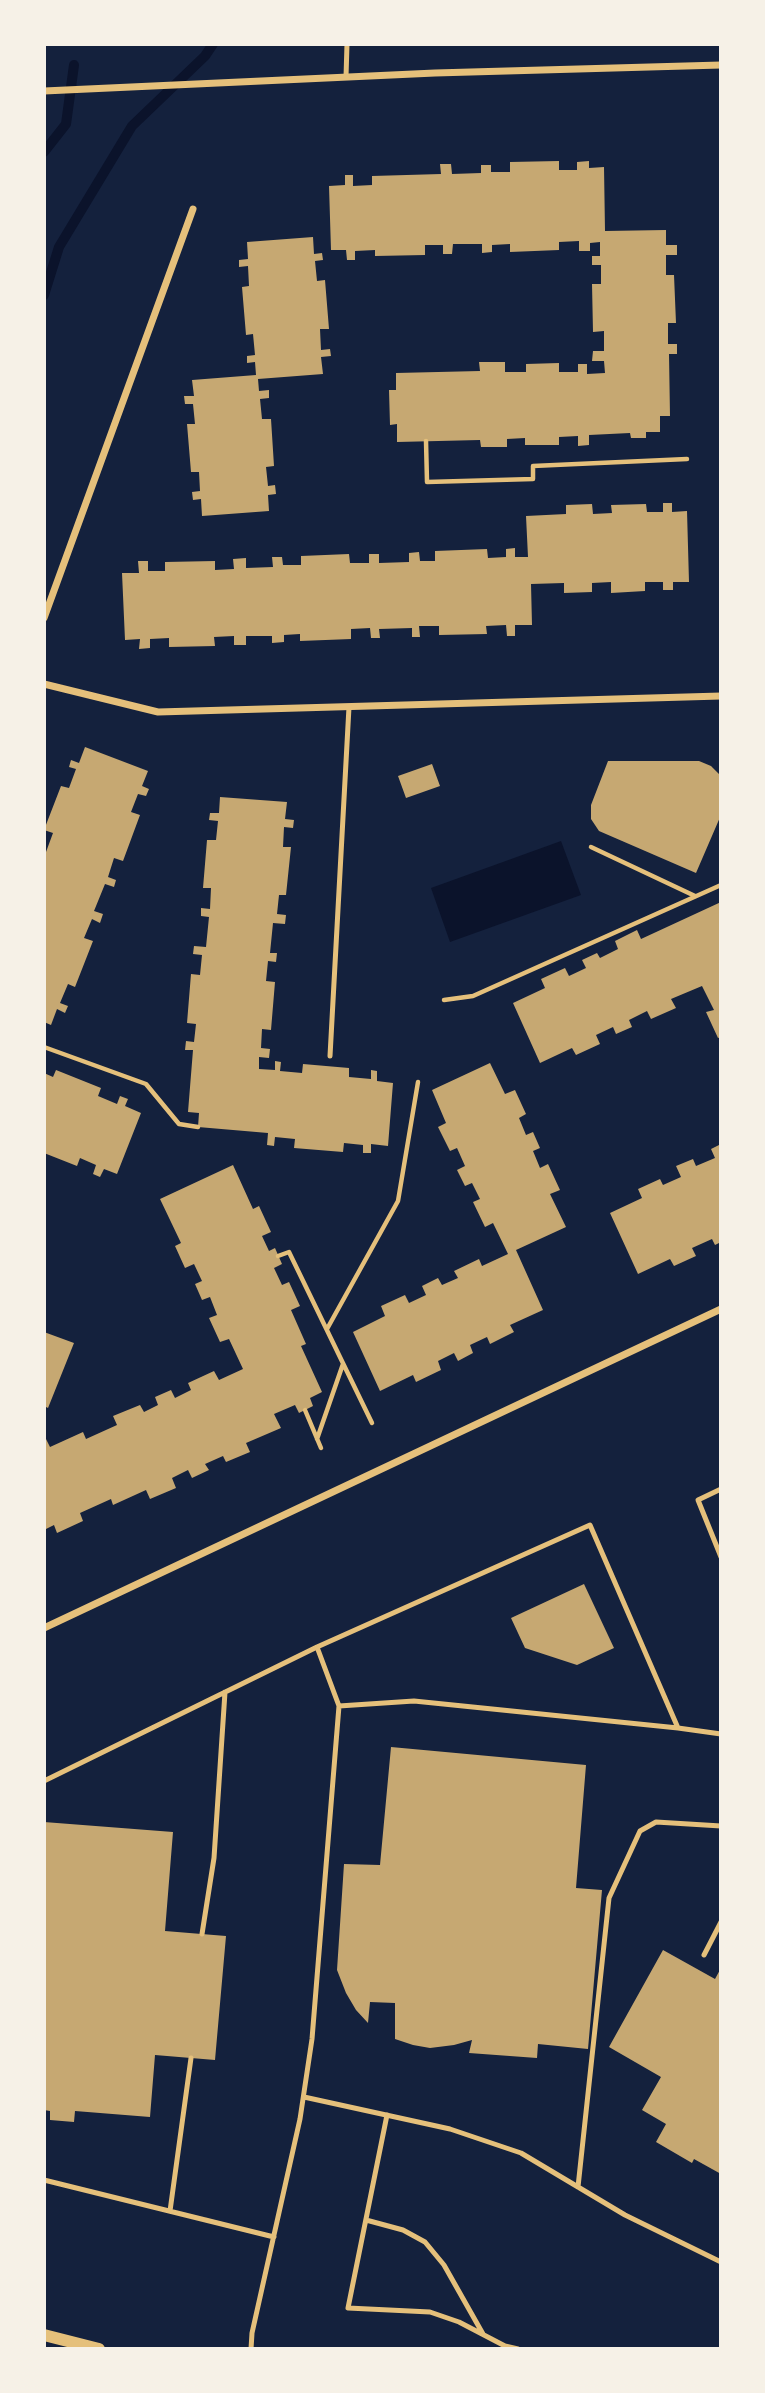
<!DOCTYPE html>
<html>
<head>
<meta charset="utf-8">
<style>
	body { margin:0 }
	#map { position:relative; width:765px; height:2393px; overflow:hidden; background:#14213d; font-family:Bitter,serif }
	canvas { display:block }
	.frame { position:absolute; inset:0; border:46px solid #f6f1e7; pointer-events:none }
</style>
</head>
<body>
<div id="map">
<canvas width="765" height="2393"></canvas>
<div class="frame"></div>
</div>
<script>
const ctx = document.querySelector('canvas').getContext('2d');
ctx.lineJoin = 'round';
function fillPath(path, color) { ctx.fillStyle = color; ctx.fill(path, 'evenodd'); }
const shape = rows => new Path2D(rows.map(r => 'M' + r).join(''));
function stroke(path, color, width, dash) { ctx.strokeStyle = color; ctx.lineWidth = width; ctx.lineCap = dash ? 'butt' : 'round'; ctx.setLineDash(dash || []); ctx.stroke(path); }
const water = shape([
	[561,841,581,895,450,942,431,888]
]);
const stream = shape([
	[44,152,66,124,74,65],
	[44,295,59,247,132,126,205,56,213,44]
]);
const building = shape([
	[559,161,559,170,577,170,577,162,589,161,589,168,604,167,605,231,666,230,666,245,677,245,677,255,666,255,666,275,674,275,676,323,668,323,668,344,677,344,677,354,669,354,670,416,660,416,660,432,646,432,646,438,631,438,630,433,589,435,589,445,578,446,578,436,559,437,559,445,525,445,525,438,507,439,507,447,481,447,480,440,397,442,397,424,390,425,389,390,396,390,396,373,480,371,479,362,505,362,505,372,526,372,526,364,559,363,559,372,578,372,578,364,587,364,587,374,605,373,604,361,592,361,593,351,604,351,604,331,593,332,592,284,601,284,601,265,592,265,592,256,600,256,600,242,590,243,590,251,579,251,579,241,559,242,559,250,510,252,510,244,492,245,492,252,482,253,482,244,453,244,452,254,443,254,443,245,425,245,425,255,375,256,375,250,355,251,355,260,347,260,346,250,331,250,329,186,345,185,345,175,353,175,353,186,372,185,372,176,441,174,440,164,451,164,452,174,481,173,481,165,491,165,491,172,510,172,510,162],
	[313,237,314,254,322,253,323,260,315,261,317,281,325,280,329,329,320,329,321,350,330,349,331,356,321,357,323,374,258,379,259,391,269,390,269,398,260,399,262,419,271,419,274,466,266,467,268,486,275,485,276,494,268,495,269,511,202,516,201,499,193,500,192,492,200,491,199,472,191,472,187,424,195,424,193,404,185,404,184,396,194,396,192,380,256,375,255,362,247,363,247,356,255,355,253,334,246,335,242,287,249,286,248,266,239,267,239,260,248,259,247,242],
	[663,503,672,503,672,512,687,511,689,582,673,582,673,590,663,590,663,582,645,582,645,591,611,593,611,582,592,583,592,592,564,593,564,583,531,584,532,625,515,625,515,636,507,636,506,625,486,626,487,634,439,635,439,626,419,626,420,637,412,637,412,628,379,629,380,638,371,638,370,628,351,629,351,639,300,641,300,634,284,635,284,642,272,643,272,636,246,636,246,645,234,645,234,636,214,637,215,646,169,647,169,638,150,639,150,648,139,649,140,639,125,640,122,573,139,573,138,561,148,561,148,571,165,571,165,562,215,561,215,570,234,569,233,559,246,558,246,568,273,567,272,557,282,557,283,565,301,565,301,556,349,554,350,563,369,563,369,554,379,554,379,563,409,562,409,553,419,552,420,561,435,561,435,551,487,549,488,558,506,557,506,549,515,548,515,557,528,557,526,516,566,514,566,505,592,504,593,514,612,513,611,505,646,504,647,512,663,512],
	[85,747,148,771,142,786,149,789,146,796,138,794,131,812,140,815,123,861,114,858,108,877,116,880,114,887,105,884,94,911,103,914,100,923,92,919,84,938,93,941,75,987,68,984,60,1003,68,1006,65,1013,57,1009,51,1025,44,1022,44,851,46,852,53,833,44,830,61,786,69,788,76,769,69,767,71,760,79,763],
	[608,761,699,761,711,766,721,776,721,815,696,873,599,831,591,819,591,805],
	[432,764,440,786,406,798,398,776],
	[220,797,287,802,285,819,294,820,293,828,284,827,283,847,291,847,286,895,279,895,277,914,286,915,285,924,273,923,270,953,277,953,276,962,268,961,266,981,275,982,271,1030,262,1029,261,1048,270,1049,269,1058,259,1057,259,1069,275,1070,275,1061,281,1062,280,1071,302,1073,303,1064,349,1068,349,1077,371,1079,371,1070,377,1071,377,1081,393,1083,388,1146,371,1144,371,1153,363,1153,363,1145,344,1143,343,1152,294,1148,295,1139,275,1137,274,1146,267,1145,268,1133,198,1127,199,1113,188,1112,193,1050,185,1050,186,1041,194,1042,196,1024,187,1023,191,974,200,975,202,955,193,954,194,946,206,947,209,917,201,916,201,908,210,909,211,888,203,888,207,840,216,840,218,821,209,820,210,813,219,813],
	[721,902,721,1037,718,1038,706,1012,714,1010,702,986,671,999,676,1008,651,1019,647,1011,629,1020,632,1027,616,1034,613,1027,596,1035,600,1044,576,1055,572,1048,540,1063,513,1003,545,988,541,979,565,968,569,976,586,968,582,960,597,953,600,958,618,949,615,941,637,930,641,939],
	[490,1063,505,1094,515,1090,526,1114,519,1118,526,1135,533,1132,540,1148,533,1151,540,1168,548,1164,560,1190,550,1194,566,1227,516,1250,543,1310,510,1325,514,1332,490,1344,487,1337,470,1345,473,1353,458,1361,454,1353,438,1361,441,1370,416,1382,413,1375,380,1391,353,1332,385,1316,381,1306,405,1295,409,1303,426,1295,422,1286,438,1278,442,1285,458,1278,454,1271,479,1259,482,1266,508,1254,493,1223,485,1227,473,1202,480,1199,472,1183,465,1186,457,1170,465,1166,457,1148,450,1151,438,1127,446,1123,432,1090],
	[56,1070,101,1088,98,1096,117,1104,120,1096,128,1099,125,1106,141,1113,117,1174,104,1169,100,1177,93,1174,96,1165,80,1158,77,1166,44,1153,44,1073,53,1077],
	[721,1144,721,1242,715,1245,712,1239,692,1248,696,1256,674,1266,670,1259,638,1274,610,1213,642,1198,638,1189,660,1179,663,1185,681,1177,676,1166,693,1159,696,1166,715,1158,711,1149],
	[233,1165,253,1209,259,1206,271,1232,262,1236,269,1251,275,1248,282,1264,274,1268,282,1285,289,1282,300,1306,291,1310,306,1344,301,1346,322,1392,310,1398,313,1406,299,1413,295,1405,274,1414,281,1428,246,1443,250,1452,226,1462,223,1456,205,1464,209,1470,192,1478,188,1470,172,1478,176,1488,150,1499,146,1490,113,1505,111,1499,80,1513,83,1521,57,1533,54,1525,44,1530,44,1440,46,1439,50,1447,83,1432,86,1439,117,1425,113,1416,140,1405,144,1412,158,1405,155,1397,171,1390,175,1398,191,1390,188,1383,214,1371,219,1380,243,1369,229,1339,220,1342,209,1318,217,1315,210,1297,202,1300,195,1284,202,1281,194,1264,185,1268,175,1246,181,1243,160,1199],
	[44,1332,74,1343,48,1408,44,1406],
	[584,1584,614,1648,577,1665,525,1648,511,1618],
	[391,1747,586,1765,576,1888,602,1890,588,2049,538,2044,537,2058,469,2053,472,2040,454,2045,430,2048,413,2045,395,2039,395,2003,370,2002,368,2023,356,2010,346,1993,337,1970,344,1864,380,1865],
	[44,1822,173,1832,165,1931,226,1936,215,2060,155,2055,150,2117,75,2111,74,2122,50,2120,50,2111,44,2110],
	[663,1950,715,1979,721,1968,721,2174,694,2159,692,2163,656,2142,666,2124,642,2110,661,2077,609,2047]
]);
const path = shape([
	[426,441,427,482,533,479,533,466,687,459],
	[591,847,695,896],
	[444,1000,473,996,721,885],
	[44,1047,146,1084,179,1124,198,1127],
	[278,1256,289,1252,372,1423],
	[327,1329,398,1201,418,1082],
	[305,1410,321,1448],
	[317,1439,343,1364]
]);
const service = shape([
	[346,77,347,44],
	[330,1056,349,707],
	[721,1489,698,1500,721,1557],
	[317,1647,590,1525,678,1728,414,1701,339,1706],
	[678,1728,721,1734],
	[44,1781,317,1647,339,1706,312,2039,300,2119,252,2333,251,2349],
	[202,1934,214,1858,225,1692],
	[704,1955,721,1922],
	[304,2097,450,2129,521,2153,625,2215,721,2262],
	[387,2115,348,2308,430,2312,459,2322,505,2346,518,2349],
	[44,2180,274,2237],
	[578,2187,609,1898,640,1831,656,1822,721,1826],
	[170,2211,191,2058],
	[366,2220,403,2230,425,2242,444,2265,483,2334]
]);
const minor = shape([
	[44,91,435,73,721,65],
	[44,618,193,209],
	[44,684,158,712,721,696],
	[44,1628,721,1309]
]);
const tertiary = shape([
	[44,2335,99,2349]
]);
fillPath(water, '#0b132b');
stroke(stream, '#0b132b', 10);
fillPath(building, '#c6a872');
stroke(path, '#e5c07b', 4.5);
stroke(service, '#e5c07b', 5);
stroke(minor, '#e5c07b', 7);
stroke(tertiary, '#e5c07b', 12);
</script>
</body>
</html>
